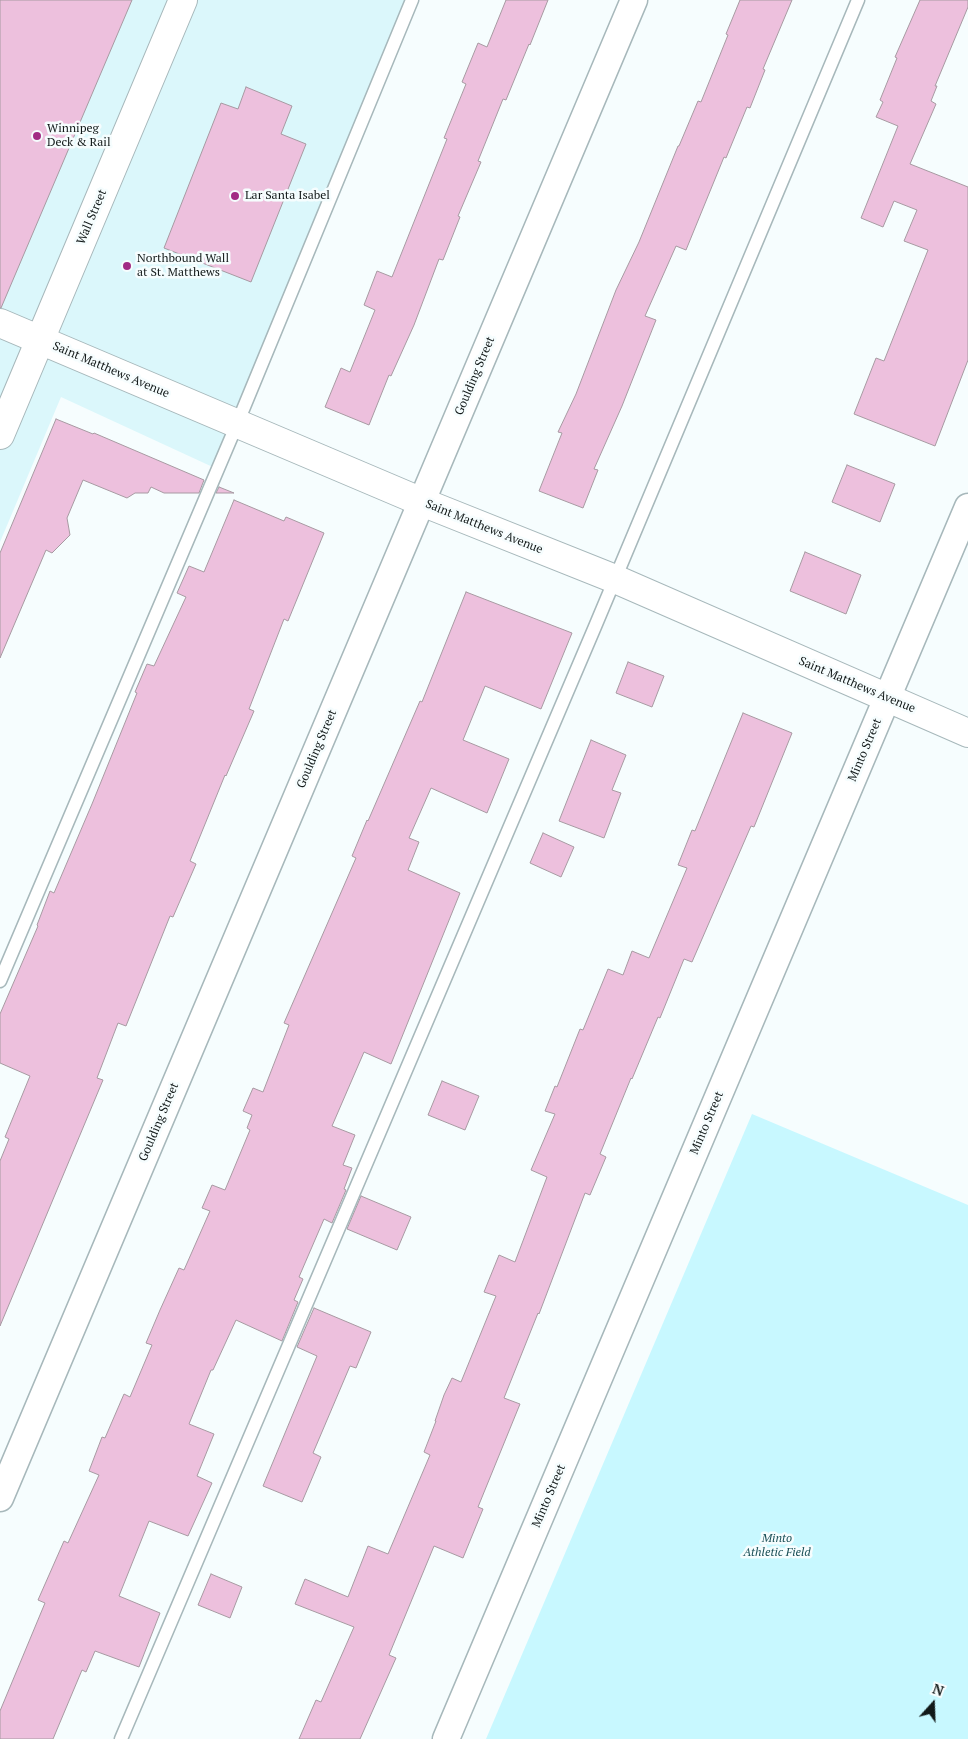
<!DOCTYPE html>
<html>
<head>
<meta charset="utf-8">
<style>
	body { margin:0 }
	#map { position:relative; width:968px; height:1739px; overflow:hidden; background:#f6fdfe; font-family:"PT Serif",serif }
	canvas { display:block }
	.north { position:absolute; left:908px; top:1679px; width:50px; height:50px; -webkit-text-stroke:4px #f6fdfe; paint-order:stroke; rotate:20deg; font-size:14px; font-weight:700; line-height:20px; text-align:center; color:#121919 }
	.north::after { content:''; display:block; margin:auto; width:18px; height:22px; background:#121919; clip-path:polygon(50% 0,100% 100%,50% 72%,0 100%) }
</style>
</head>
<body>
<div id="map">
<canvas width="968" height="1739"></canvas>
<div class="north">N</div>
</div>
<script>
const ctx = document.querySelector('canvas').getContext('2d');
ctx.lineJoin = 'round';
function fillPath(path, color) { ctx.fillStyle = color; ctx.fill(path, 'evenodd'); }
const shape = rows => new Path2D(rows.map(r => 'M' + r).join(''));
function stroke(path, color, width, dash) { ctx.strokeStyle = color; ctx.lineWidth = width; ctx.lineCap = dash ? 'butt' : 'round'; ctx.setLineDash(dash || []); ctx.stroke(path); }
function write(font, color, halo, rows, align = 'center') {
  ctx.font = font + ' "PT Serif",serif'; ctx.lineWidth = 5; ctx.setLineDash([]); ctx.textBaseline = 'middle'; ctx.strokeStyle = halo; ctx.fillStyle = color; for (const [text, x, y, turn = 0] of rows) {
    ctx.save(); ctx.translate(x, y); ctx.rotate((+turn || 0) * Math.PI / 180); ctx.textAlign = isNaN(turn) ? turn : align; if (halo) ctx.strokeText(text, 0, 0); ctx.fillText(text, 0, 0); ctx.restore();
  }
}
const built = shape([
	[0,0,407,0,217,469,61,397,0,542]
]);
const green = shape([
	[752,1114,968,1205,968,1739,486,1739]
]);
const building = shape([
	[0,0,132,0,1,308,0,308,0,0],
	[506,0,548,0,530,45,529,44,506,100,503,99,478,161,481,162,458,216,460,217,443,260,439,259,414,325,391,376,389,375,369,425,325,407,341,368,350,372,375,310,364,305,377,271,392,277,447,139,444,138,466,84,462,82,478,43,487,47,506,0],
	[740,0,792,0,763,69,765,70,750,108,747,107,726,158,724,157,686,250,676,246,645,316,656,320,622,406,594,469,598,470,583,508,539,491,562,433,558,432,576,394,616,290,639,242,678,146,679,146,698,101,701,102,728,35,726,34,740,0],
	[920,0,968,0,968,7,935,86,937,86,931,101,936,104,910,164,968,187,968,360,935,446,854,414,876,358,884,361,928,250,904,241,917,210,894,201,883,227,861,218,898,126,876,117,883,102,880,100,897,58,895,57,920,0],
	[246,87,292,106,281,134,306,144,251,282,164,248,221,103,238,109,246,87],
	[56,419,93,434,94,433,204,480,199,493,164,493,151,487,148,493,135,493,127,498,83,480,67,518,70,535,52,553,46,550,0,658,0,553,56,419],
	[847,465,895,484,880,522,832,502,847,465],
	[219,487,234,493,216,493,219,487],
	[234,500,284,521,286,517,324,533,288,621,284,619,249,709,254,711,226,776,225,775,190,861,196,864,173,917,170,916,126,1026,118,1023,97,1078,103,1080,0,1326,0,1161,9,1139,5,1137,30,1076,0,1063,0,1014,38,926,37,925,50,891,54,893,92,804,137,693,135,692,147,664,154,666,186,597,177,593,189,566,204,572,234,500],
	[805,552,861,575,846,614,790,591,805,552],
	[466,592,572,633,541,709,485,686,463,740,509,759,487,813,431,788,409,838,419,842,408,870,460,893,391,1064,364,1052,332,1126,355,1135,343,1165,352,1168,344,1189,346,1190,332,1223,324,1219,299,1277,303,1279,294,1300,298,1302,282,1341,236,1320,213,1370,211,1370,189,1424,214,1434,197,1476,212,1483,188,1536,149,1521,119,1596,160,1613,139,1667,95,1651,86,1672,82,1670,53,1739,0,1739,0,1711,45,1603,38,1600,64,1541,68,1543,99,1475,89,1471,102,1437,105,1438,124,1394,130,1397,152,1345,146,1343,160,1310,179,1268,184,1270,210,1211,202,1208,212,1185,225,1190,250,1130,247,1128,252,1115,243,1111,253,1088,263,1092,289,1025,284,1023,356,858,352,856,367,820,368,821,420,701,422,702,466,592],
	[628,662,664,676,652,707,616,693,628,662],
	[743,713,792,733,754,827,751,826,692,962,684,959,660,1018,658,1017,632,1079,631,1078,600,1154,606,1157,590,1195,585,1193,539,1314,538,1313,504,1398,520,1404,478,1507,483,1509,463,1558,434,1546,389,1655,396,1658,360,1739,299,1739,316,1700,321,1702,354,1627,295,1604,305,1579,348,1597,368,1546,388,1554,430,1455,424,1452,436,1421,435,1421,444,1395,452,1378,461,1382,496,1296,484,1292,499,1255,515,1262,547,1177,531,1170,555,1114,545,1111,555,1086,557,1087,580,1029,583,1030,608,969,623,975,632,951,649,958,687,868,678,865,692,830,695,831,743,713],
	[591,740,626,755,612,790,621,793,604,838,559,821,591,740],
	[543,833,574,847,561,877,530,863,543,833],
	[442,1081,479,1096,465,1130,428,1115,442,1081],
	[361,1196,411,1217,397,1250,347,1229,361,1196],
	[314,1308,371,1332,356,1368,350,1366,313,1453,321,1457,302,1502,263,1486,317,1356,297,1347,314,1308],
	[211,1574,242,1587,230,1618,198,1605,211,1574]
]);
const lane = shape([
	[0,981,237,424,412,0],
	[121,1739,594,629,858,0]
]);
const street = shape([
	[0,1498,634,0],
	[446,1739,968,507]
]);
const secondary = shape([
	[0,323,422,502,615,579,968,733],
	[0,435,183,0]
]);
const markers = [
	[37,136,5,"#a22b84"],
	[235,196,5,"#a22b84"],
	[127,266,5,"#a22b84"]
];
const poiNames = [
	["Winnipeg",47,129],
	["Deck & Rail",47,143],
	["Lar Santa Isabel",245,196],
	["Northbound Wall",137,259],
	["at St. Matthews",137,273]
];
const streetNames = [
	["Wall Street",92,217,-67],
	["Saint Matthews Avenue",111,370,23],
	["Goulding Street",475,376,-67],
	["Saint Matthews Avenue",484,527,22],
	["Saint Matthews Avenue",857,685,23],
	["Goulding Street",317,749,-67],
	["Minto Street",865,750,-67],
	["Goulding Street",159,1122,-67],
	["Minto Street",707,1123,-67],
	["Minto Street",549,1496,-67]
];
const parkNames = [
	["Minto",777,1539],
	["Athletic Field",777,1553]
];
fillPath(built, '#dbf7fb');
fillPath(green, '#c8f8ff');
fillPath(building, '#edc0dd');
stroke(building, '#a79aa2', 1);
stroke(lane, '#a7b8bb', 15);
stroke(street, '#a7b8bb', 29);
stroke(secondary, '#a7b8bb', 30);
stroke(lane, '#fff', 12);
stroke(street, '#fff', 26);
stroke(secondary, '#fff', 28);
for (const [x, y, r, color] of markers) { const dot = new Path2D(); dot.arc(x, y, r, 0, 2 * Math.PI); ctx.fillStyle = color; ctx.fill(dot); stroke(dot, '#f6fdfe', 2); }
write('12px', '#121919', '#f6fdfe', poiNames, 'left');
write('12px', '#121919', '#f6fdfe', streetNames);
write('italic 12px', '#194e56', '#f6fdfe', parkNames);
</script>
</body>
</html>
